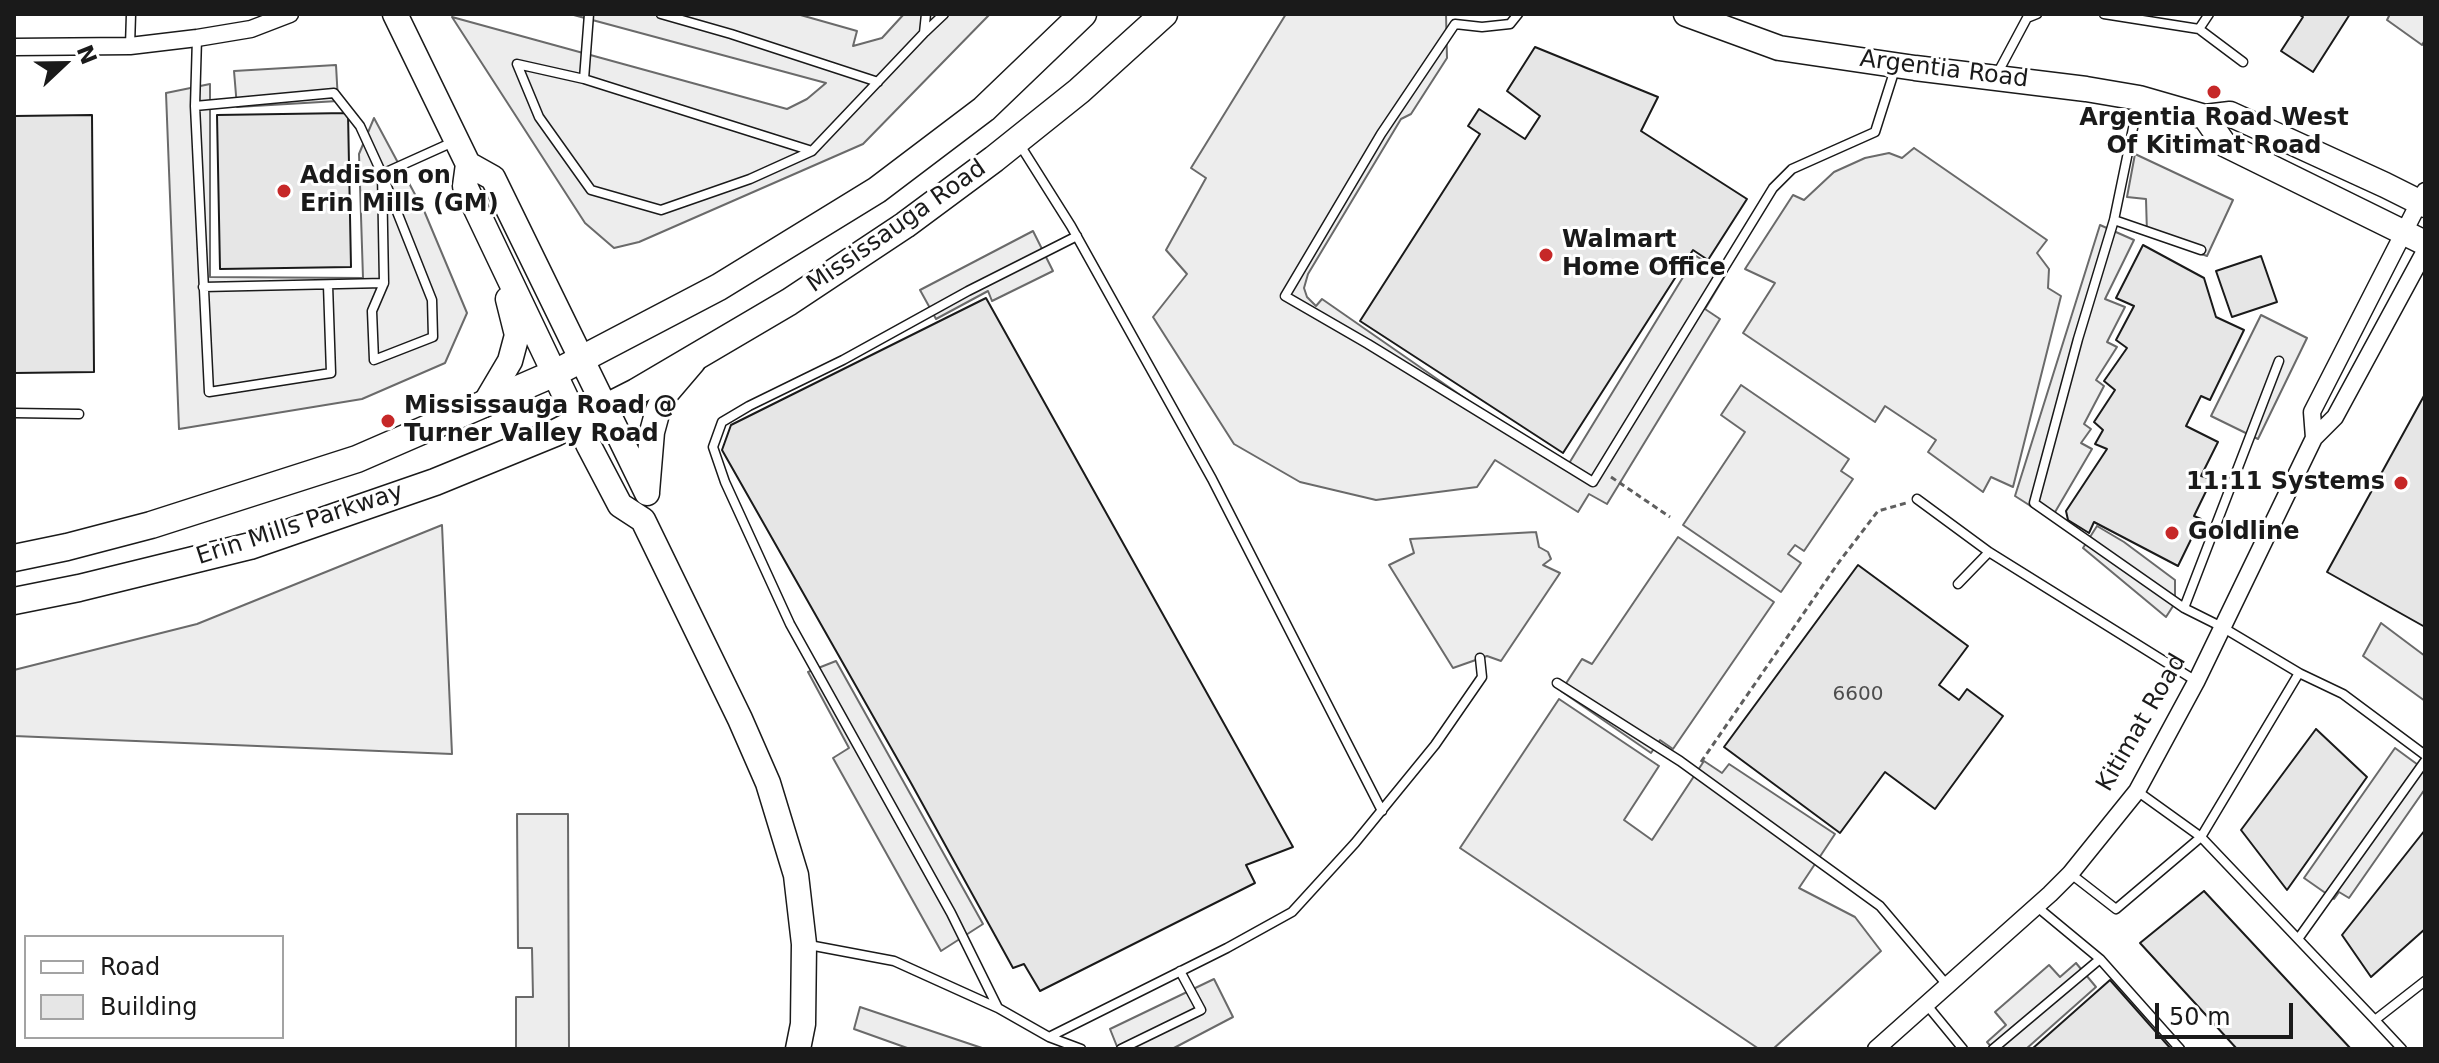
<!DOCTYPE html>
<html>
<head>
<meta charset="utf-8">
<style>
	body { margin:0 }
	#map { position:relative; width:2439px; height:1063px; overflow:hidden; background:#fff; font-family:"DejaVu Sans",sans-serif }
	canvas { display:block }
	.frame { position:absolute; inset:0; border:16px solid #1a1a1a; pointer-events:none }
	.legend { position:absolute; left:24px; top:935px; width:260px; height:104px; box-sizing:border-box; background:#fff; border:2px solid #a3a3a3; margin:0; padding:10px 14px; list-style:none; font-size:24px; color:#1a1a1a }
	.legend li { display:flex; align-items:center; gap:16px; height:40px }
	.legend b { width:40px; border:2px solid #a3a3a3 }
	.north { position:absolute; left:24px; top:24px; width:80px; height:80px; -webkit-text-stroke:6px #fff; paint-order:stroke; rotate:68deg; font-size:22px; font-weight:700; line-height:32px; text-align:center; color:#1a1a1a }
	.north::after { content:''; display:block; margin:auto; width:28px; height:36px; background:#1a1a1a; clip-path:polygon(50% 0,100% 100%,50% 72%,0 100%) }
	.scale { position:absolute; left:2155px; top:1003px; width:138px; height:36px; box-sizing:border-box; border:4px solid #1a1a1a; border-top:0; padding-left:10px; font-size:24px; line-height:28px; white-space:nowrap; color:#1a1a1a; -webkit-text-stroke:6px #fff; paint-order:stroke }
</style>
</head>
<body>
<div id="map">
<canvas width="2439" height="1063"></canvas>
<div class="frame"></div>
<ul class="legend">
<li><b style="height:10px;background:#fff"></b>Road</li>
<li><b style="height:22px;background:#e6e6e6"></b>Building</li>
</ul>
<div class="north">N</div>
<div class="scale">50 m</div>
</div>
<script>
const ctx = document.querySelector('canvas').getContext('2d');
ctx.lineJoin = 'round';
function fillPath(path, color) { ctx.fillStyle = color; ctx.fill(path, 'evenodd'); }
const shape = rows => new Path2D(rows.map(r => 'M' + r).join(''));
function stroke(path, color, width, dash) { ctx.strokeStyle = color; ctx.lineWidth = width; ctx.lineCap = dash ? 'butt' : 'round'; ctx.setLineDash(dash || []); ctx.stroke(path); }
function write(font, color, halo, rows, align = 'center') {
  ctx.font = font + ' "DejaVu Sans",sans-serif'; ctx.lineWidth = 6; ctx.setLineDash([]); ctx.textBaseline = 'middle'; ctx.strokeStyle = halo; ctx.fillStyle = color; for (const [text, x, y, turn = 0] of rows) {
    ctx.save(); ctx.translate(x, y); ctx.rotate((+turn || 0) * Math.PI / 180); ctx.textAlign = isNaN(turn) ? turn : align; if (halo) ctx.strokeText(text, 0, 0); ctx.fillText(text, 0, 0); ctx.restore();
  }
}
const built = shape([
	[570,14,797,14,857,31,853,46,882,38,904,14,990,14,863,144,639,242,614,248,585,223,452,17,787,109,807,99,826,83,570,14],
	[1286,14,1446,14,1447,58,1411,114,1401,119,1308,274,1304,288,1307,297,1316,306,1322,299,1512,431,1568,465,1696,256,1726,274,1705,309,1720,319,1607,504,1589,494,1578,512,1495,460,1477,487,1376,500,1300,482,1234,444,1153,317,1187,274,1166,250,1206,178,1191,168,1286,14],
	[2390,14,2425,14,2425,40,2422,45,2387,20,2390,14],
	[336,65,338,101,237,107,234,71,336,65],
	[210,84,210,277,363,278,359,154,374,118,425,213,467,313,445,363,362,399,179,429,166,93,210,84],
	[1914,148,2047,240,2037,253,2049,269,2048,288,2061,296,2013,487,1991,477,1983,492,1928,452,1936,440,1885,406,1875,422,1743,333,1775,283,1745,269,1793,195,1804,200,1834,172,1865,158,1889,153,1902,158,1914,148],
	[2135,154,2233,200,2207,256,2147,234,2146,199,2127,197,2135,154],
	[2100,225,2134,240,2105,299,2125,307,2107,342,2117,347,2096,380,2104,386,2084,424,2091,429,2081,443,2092,449,2051,519,2015,496,2100,225],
	[1033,231,1053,271,992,301,988,291,936,319,920,290,1033,231],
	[2261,315,2307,338,2258,439,2211,416,2261,315],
	[1741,385,1849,459,1841,471,1853,479,1804,551,1795,545,1788,554,1801,563,1781,592,1683,525,1745,432,1721,415,1741,385],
	[442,525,452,754,14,736,14,670,197,624,442,525],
	[2097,526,2124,542,2175,580,2175,603,2166,617,2083,548,2097,526],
	[1536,532,1539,547,1548,552,1551,559,1543,565,1560,573,1501,661,1487,656,1453,668,1389,565,1414,553,1410,539,1536,532],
	[1678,537,1774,602,1673,749,1660,740,1651,753,1561,691,1582,659,1592,664,1678,537],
	[2381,623,2425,656,2425,701,2363,656,2381,623],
	[836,661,983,924,941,951,833,758,849,748,808,672,836,661],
	[1559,699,1659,766,1624,820,1652,840,1704,761,1722,773,1729,764,1835,834,1799,888,1855,917,1881,951,1773,1049,1759,1049,1460,848,1559,699],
	[2395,748,2425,770,2425,789,2349,898,2339,892,2334,899,2304,878,2395,748],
	[517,814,568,814,569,1049,516,1049,516,997,533,997,532,948,518,948,517,814],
	[2076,963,2096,987,2026,1049,1993,1049,1987,1042,2006,1025,1995,1012,2049,965,2060,977,2076,963],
	[1214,979,1233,1017,1172,1049,1118,1049,1110,1029,1214,979],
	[860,1007,985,1049,910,1049,854,1029,860,1007]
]);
const building = shape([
	[2298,14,2350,14,2313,72,2281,51,2303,17,2298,14],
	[1535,47,1658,97,1641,131,1747,199,1708,260,1693,250,1563,453,1360,321,1480,134,1468,126,1479,109,1525,139,1540,116,1507,91,1535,47],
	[348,113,351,267,220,269,217,115,348,113],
	[92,115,94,372,14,373,14,116,92,115],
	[2143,245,2204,278,2216,317,2244,330,2210,400,2201,396,2186,426,2218,442,2201,476,2212,479,2194,516,2201,519,2178,566,2094,522,2089,533,2068,520,2066,511,2107,449,2095,444,2103,430,2094,422,2115,390,2104,381,2127,348,2116,340,2134,306,2116,298,2143,245],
	[2261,256,2277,302,2232,317,2216,271,2261,256],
	[986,298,1293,847,1246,865,1255,883,1040,991,1024,964,1013,968,911,783,722,450,731,425,986,298],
	[2425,394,2425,627,2327,572,2425,394],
	[1858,565,1968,646,1939,685,1959,700,1967,689,2003,716,1935,809,1885,772,1840,833,1724,747,1858,565],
	[2316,729,2367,777,2287,890,2241,830,2316,729],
	[2425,830,2425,929,2371,977,2342,935,2425,830],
	[2204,891,2351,1049,2237,1049,2140,943,2204,891],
	[2110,980,2171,1049,2032,1049,2110,980]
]);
const path = shape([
	[1611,477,1670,517],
	[1701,762,1839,562,1878,511,1906,503]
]);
const lane = shape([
	[661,14,731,34,878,82],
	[1518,14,1510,24,1482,27,1455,24,1381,134,1285,296,1368,344,1593,482,1773,188,1792,169,1875,132,1895,69],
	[2104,14,2199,29,2243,62],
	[2199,29,2209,14],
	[925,32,944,14],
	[197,38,195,106,334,93,360,126,382,174,432,300,433,337,374,360,372,311,384,283],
	[130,46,131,14],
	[1996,76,2027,18,2037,14],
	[584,79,589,14],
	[2139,99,2114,220,2078,339,2034,503,2184,608,2222,627,2299,673,2343,694,2425,755],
	[195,106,209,392,331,373,328,285],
	[1020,145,1071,226,1212,479,1382,811],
	[812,151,584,79,517,64,539,117,591,190,661,210,750,179,812,151,924,33,926,14],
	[2114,220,2201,250],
	[203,287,384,283,382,174,453,142],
	[14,413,79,414],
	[1917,499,1989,552,2196,681],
	[1958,584,1989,552],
	[2184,608,2279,361],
	[1557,683,1680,761,1880,906,1947,985],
	[2137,791,2201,837,2375,1020,2425,981],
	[2071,874,2116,909,2201,837,2299,673],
	[2298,939,2425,761],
	[809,945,894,961,998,1008,1049,1037,1227,948,1292,912,1355,843,1435,745,1482,677,1480,658],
	[2100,959,2180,1049],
	[1926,1004,1963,1049],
	[998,1008,951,913,790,624,725,482,713,447,722,422,749,406,843,360,968,291,1077,236],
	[2375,1020,2402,1049],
	[1049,1037,1081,1049],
	[1121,1049,1201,1010,1180,971],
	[1993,1049,2100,959,2036,906]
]);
const street = shape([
	[14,47,130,46,197,38,251,29,290,14],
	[2314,438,2312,412,2425,191],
	[1876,1049,2050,894,2070,874,2137,791,2196,682,2314,438,2335,417,2425,251]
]);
const secondary = shape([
	[395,14,468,164,465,186,589,446,620,505,643,520,740,719,768,783,796,875,804,944,803,1024,798,1049],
	[1686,14,1779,48,1915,68,2086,89,2139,98,2205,117,2230,114,2385,185,2425,205],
	[2205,117,2224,144,2425,243],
	[468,164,493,178,647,493],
	[484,405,510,361,517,335,508,299],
	[647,492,652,432,658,410,664,396,693,362]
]);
const primary = shape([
	[14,558,67,547,151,525,357,459,555,373,719,287,877,190,984,109,1083,14],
	[14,601,79,588,250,546,435,482,555,433,636,392,789,302,905,225,994,159,1079,91,1164,14]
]);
const markers = [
	[2214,92,8,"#c62828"],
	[284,191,8,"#c62828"],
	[1546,255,8,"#c62828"],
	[388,421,8,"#c62828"],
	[2401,483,8,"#c62828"],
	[2172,533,8,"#c62828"]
];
const numberNames = [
	["6600",1858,695]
];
const streetNames = [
	["Argentia Road",1944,70,7],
	["Mississauga Road",897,227,-35],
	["Erin Mills Parkway",300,525,-18],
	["Kitimat Road",2142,723,-60]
];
const poiNames = [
	["Argentia Road West",2214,119,"center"],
	["Of Kitimat Road",2214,147,"center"],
	["Addison on",300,177],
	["Erin Mills (GM)",300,205],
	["Walmart",1562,241],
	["Home Office",1562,269],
	["Mississauga Road @",404,407],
	["Turner Valley Road",404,435],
	["11:11 Systems",2385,483,"right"],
	["Goldline",2188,533]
];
fillPath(built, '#ededed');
stroke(built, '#6a6a6a', 2);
fillPath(building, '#e6e6e6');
stroke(building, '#1a1a1a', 2);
stroke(lane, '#1a1a1a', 11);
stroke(street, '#1a1a1a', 19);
stroke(secondary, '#1a1a1a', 27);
stroke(primary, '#1a1a1a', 29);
stroke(path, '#5f5f5f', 3, [6, 4]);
stroke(lane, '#fff', 8);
stroke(street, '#fff', 16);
stroke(secondary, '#fff', 24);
stroke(primary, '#fff', 26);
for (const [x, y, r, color] of markers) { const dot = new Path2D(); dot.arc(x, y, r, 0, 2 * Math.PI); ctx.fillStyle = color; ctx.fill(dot); stroke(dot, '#fff', 3); }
write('20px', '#4d4d4d', null, numberNames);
write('24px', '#1a1a1a', '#fff', streetNames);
write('bold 24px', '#1a1a1a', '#fff', poiNames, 'left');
</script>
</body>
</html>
